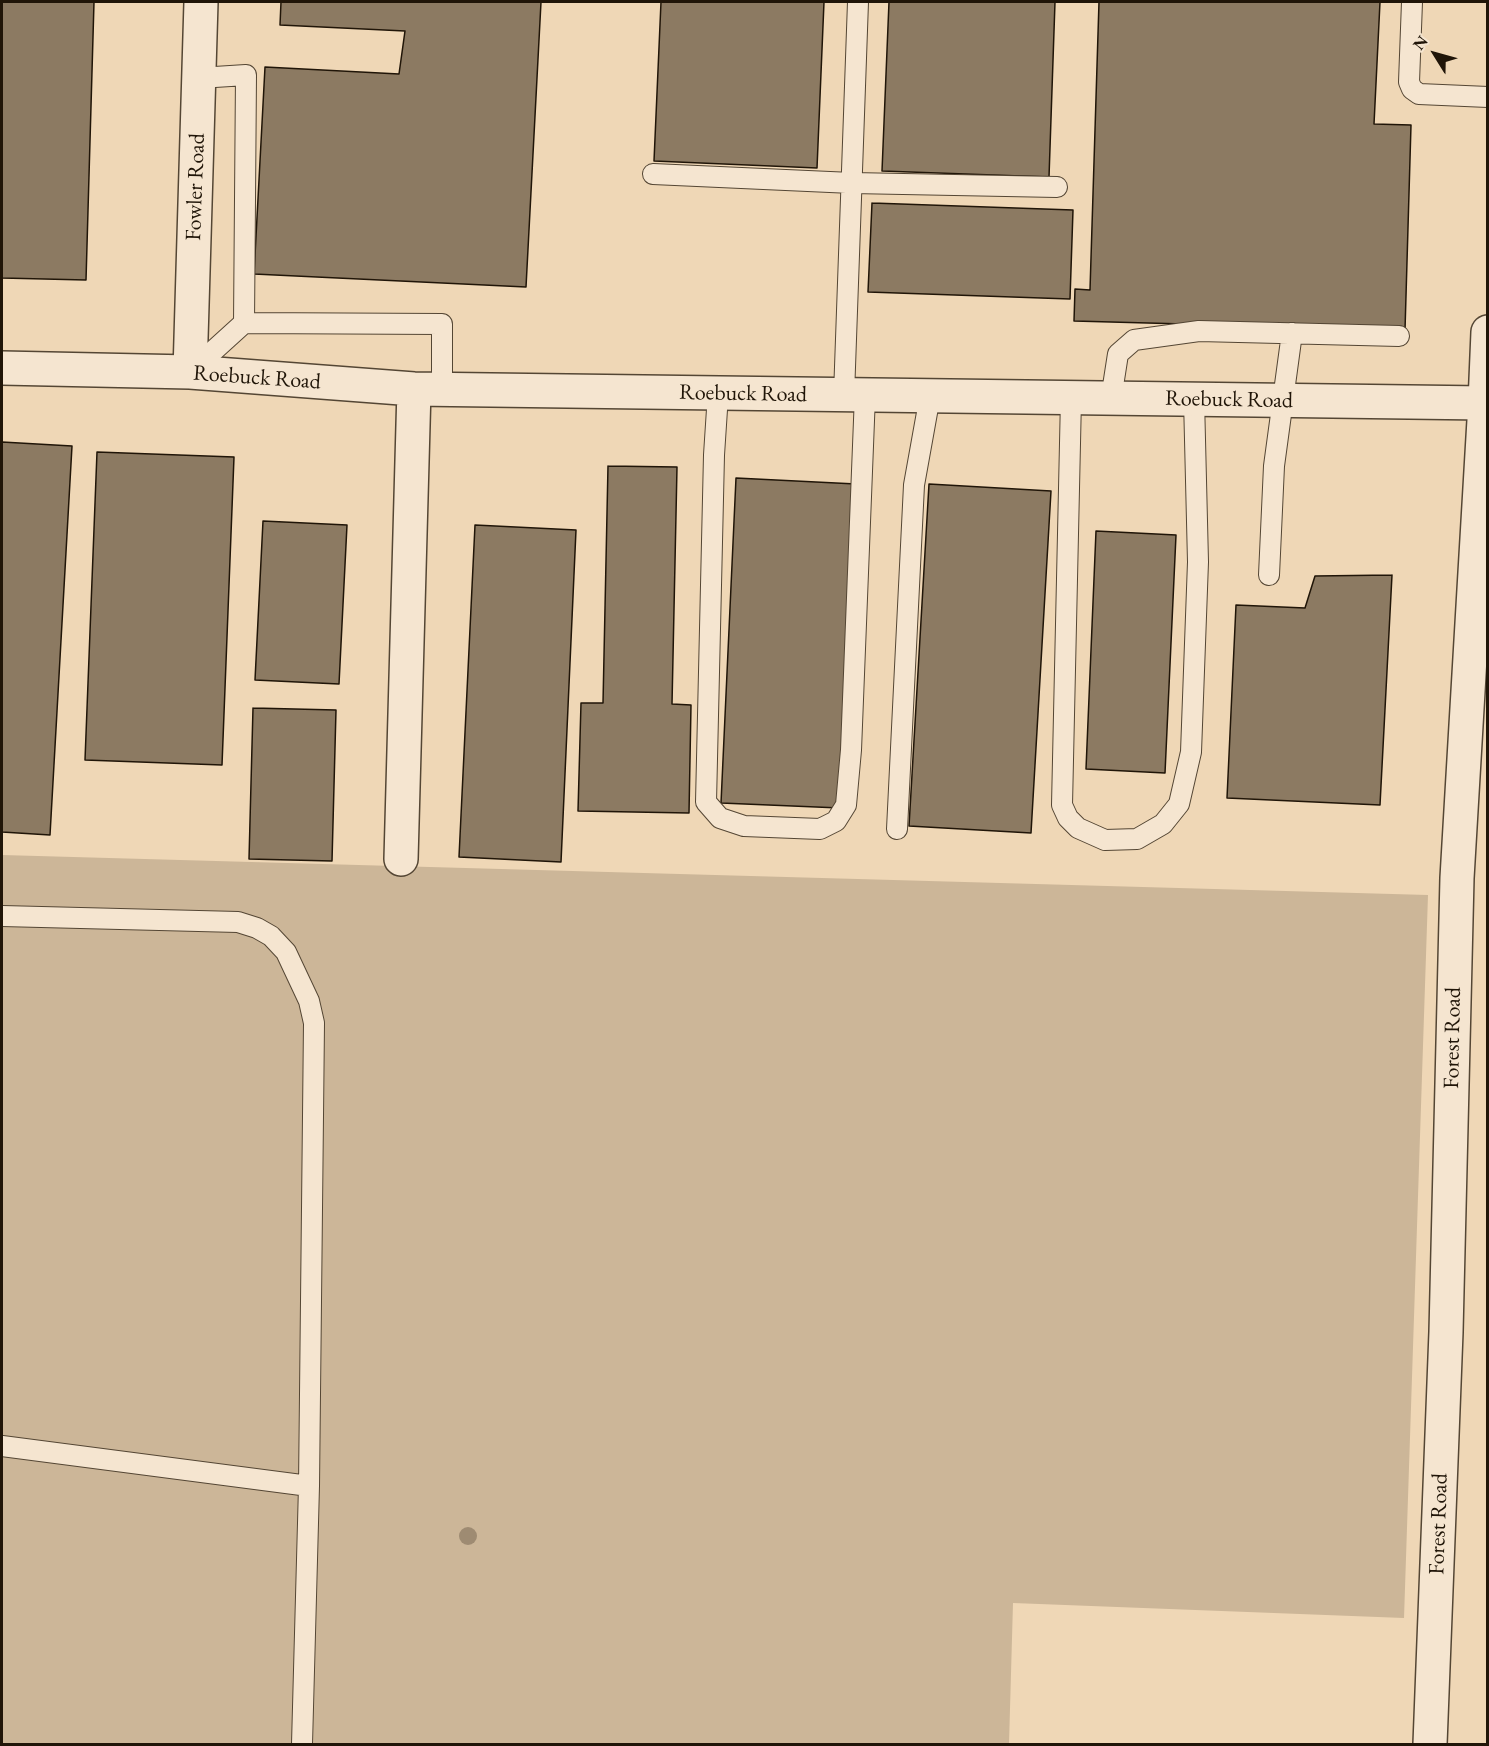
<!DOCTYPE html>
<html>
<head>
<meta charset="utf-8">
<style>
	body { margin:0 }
	#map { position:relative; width:1489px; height:1746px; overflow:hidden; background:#efd7b6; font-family:"EB Garamond",serif }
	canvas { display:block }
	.frame { position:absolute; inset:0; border:3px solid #201508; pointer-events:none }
	.north { position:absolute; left:1405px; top:24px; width:60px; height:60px; -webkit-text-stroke:4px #f5e5d0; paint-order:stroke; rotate:307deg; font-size:16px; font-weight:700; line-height:24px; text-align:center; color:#201508 }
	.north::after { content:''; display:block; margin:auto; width:21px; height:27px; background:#201508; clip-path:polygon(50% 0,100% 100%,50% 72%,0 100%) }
</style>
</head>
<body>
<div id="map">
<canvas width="1489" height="1746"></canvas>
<div class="frame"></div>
<div class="north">N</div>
</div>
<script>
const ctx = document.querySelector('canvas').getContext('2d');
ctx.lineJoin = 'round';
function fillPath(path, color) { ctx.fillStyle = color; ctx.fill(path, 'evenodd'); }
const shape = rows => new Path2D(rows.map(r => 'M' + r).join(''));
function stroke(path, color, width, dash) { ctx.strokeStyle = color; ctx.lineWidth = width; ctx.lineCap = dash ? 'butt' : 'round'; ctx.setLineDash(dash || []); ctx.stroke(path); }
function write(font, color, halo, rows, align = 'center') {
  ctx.font = font + ' "EB Garamond",serif'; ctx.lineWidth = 4.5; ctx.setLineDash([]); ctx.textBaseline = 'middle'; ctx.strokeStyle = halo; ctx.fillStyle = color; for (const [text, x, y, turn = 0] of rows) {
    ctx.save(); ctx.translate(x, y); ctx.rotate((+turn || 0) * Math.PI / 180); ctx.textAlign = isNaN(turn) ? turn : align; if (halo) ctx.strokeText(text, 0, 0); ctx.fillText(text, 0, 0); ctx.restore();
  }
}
const green = shape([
	[2,855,1428,895,1404,1618,1013,1603,1009,1744,2,1744]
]);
const building = shape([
	[2,2,94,2,86,280,2,278,2,2],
	[281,2,541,2,526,287,254,274,265,67,399,74,405,31,280,25,281,2],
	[661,2,824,2,817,168,654,161,661,2],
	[889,2,1055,2,1049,177,882,171,889,2],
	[1099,2,1380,2,1374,124,1411,125,1405,330,1074,321,1075,289,1090,290,1099,2],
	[872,203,1073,210,1070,299,868,292,872,203],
	[2,442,72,446,50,835,2,832,2,442],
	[97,452,234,457,222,765,85,760,97,452],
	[608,466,677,467,672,704,691,705,689,813,578,811,581,703,603,703,608,466],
	[736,478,856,484,840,808,721,803,736,478],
	[929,484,1051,491,1031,833,909,826,929,484],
	[263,521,347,525,339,684,255,680,263,521],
	[475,525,576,530,561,862,459,857,475,525],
	[1096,531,1176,535,1165,773,1086,769,1096,531],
	[1392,575,1380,805,1227,798,1236,605,1305,608,1315,576,1392,575],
	[253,708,336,710,332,861,249,859,253,708]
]);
const service = shape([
	[1412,2,1409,82,1412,89,1419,94,1488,97],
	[653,174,852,183,1057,187],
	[244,323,442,324,442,390],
	[190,372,244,323,246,75,199,78],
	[718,394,714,455,706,802,720,818,744,826,820,829,836,821,846,805,851,750,865,395],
	[844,395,858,2],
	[1071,398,1062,805,1068,818,1078,828,1105,840,1137,839,1163,824,1179,804,1191,752,1198,562,1194,399],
	[1111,399,1118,354,1134,340,1199,331,1399,336],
	[1269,575,1274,466,1292,333],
	[897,829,914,485,930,396],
	[2,916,238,922,257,928,271,936,286,952,309,1001,314,1023,309,1486,302,1744],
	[2,1446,309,1486]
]);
const minor = shape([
	[2,368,190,372,414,389,1485,403],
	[190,372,201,2],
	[401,859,414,389]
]);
const tertiary = shape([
	[1430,1744,1446,1332,1457,878,1485,403,1488,332]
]);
const trees = [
	[468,1536]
];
const streetNames = [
	["Fowler Road",196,187,-88],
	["Roebuck Road",257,378,4],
	["Roebuck Road",743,394,1],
	["Roebuck Road",1229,400,1],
	["Forest Road",1453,1038,-89],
	["Forest Road",1439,1524,-88]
];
fillPath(green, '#ccb698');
fillPath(building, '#8c7a62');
stroke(building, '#201508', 1.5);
stroke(service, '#544634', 22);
stroke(minor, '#544634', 36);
stroke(tertiary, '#544634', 36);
stroke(service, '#f5e5d0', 20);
stroke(minor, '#f5e5d0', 33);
stroke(tertiary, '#f5e5d0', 33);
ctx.fillStyle = '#9e8b72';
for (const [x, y] of trees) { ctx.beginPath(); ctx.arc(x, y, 9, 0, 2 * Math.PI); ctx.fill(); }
write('22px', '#201508', '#f5e5d0', streetNames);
</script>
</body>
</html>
